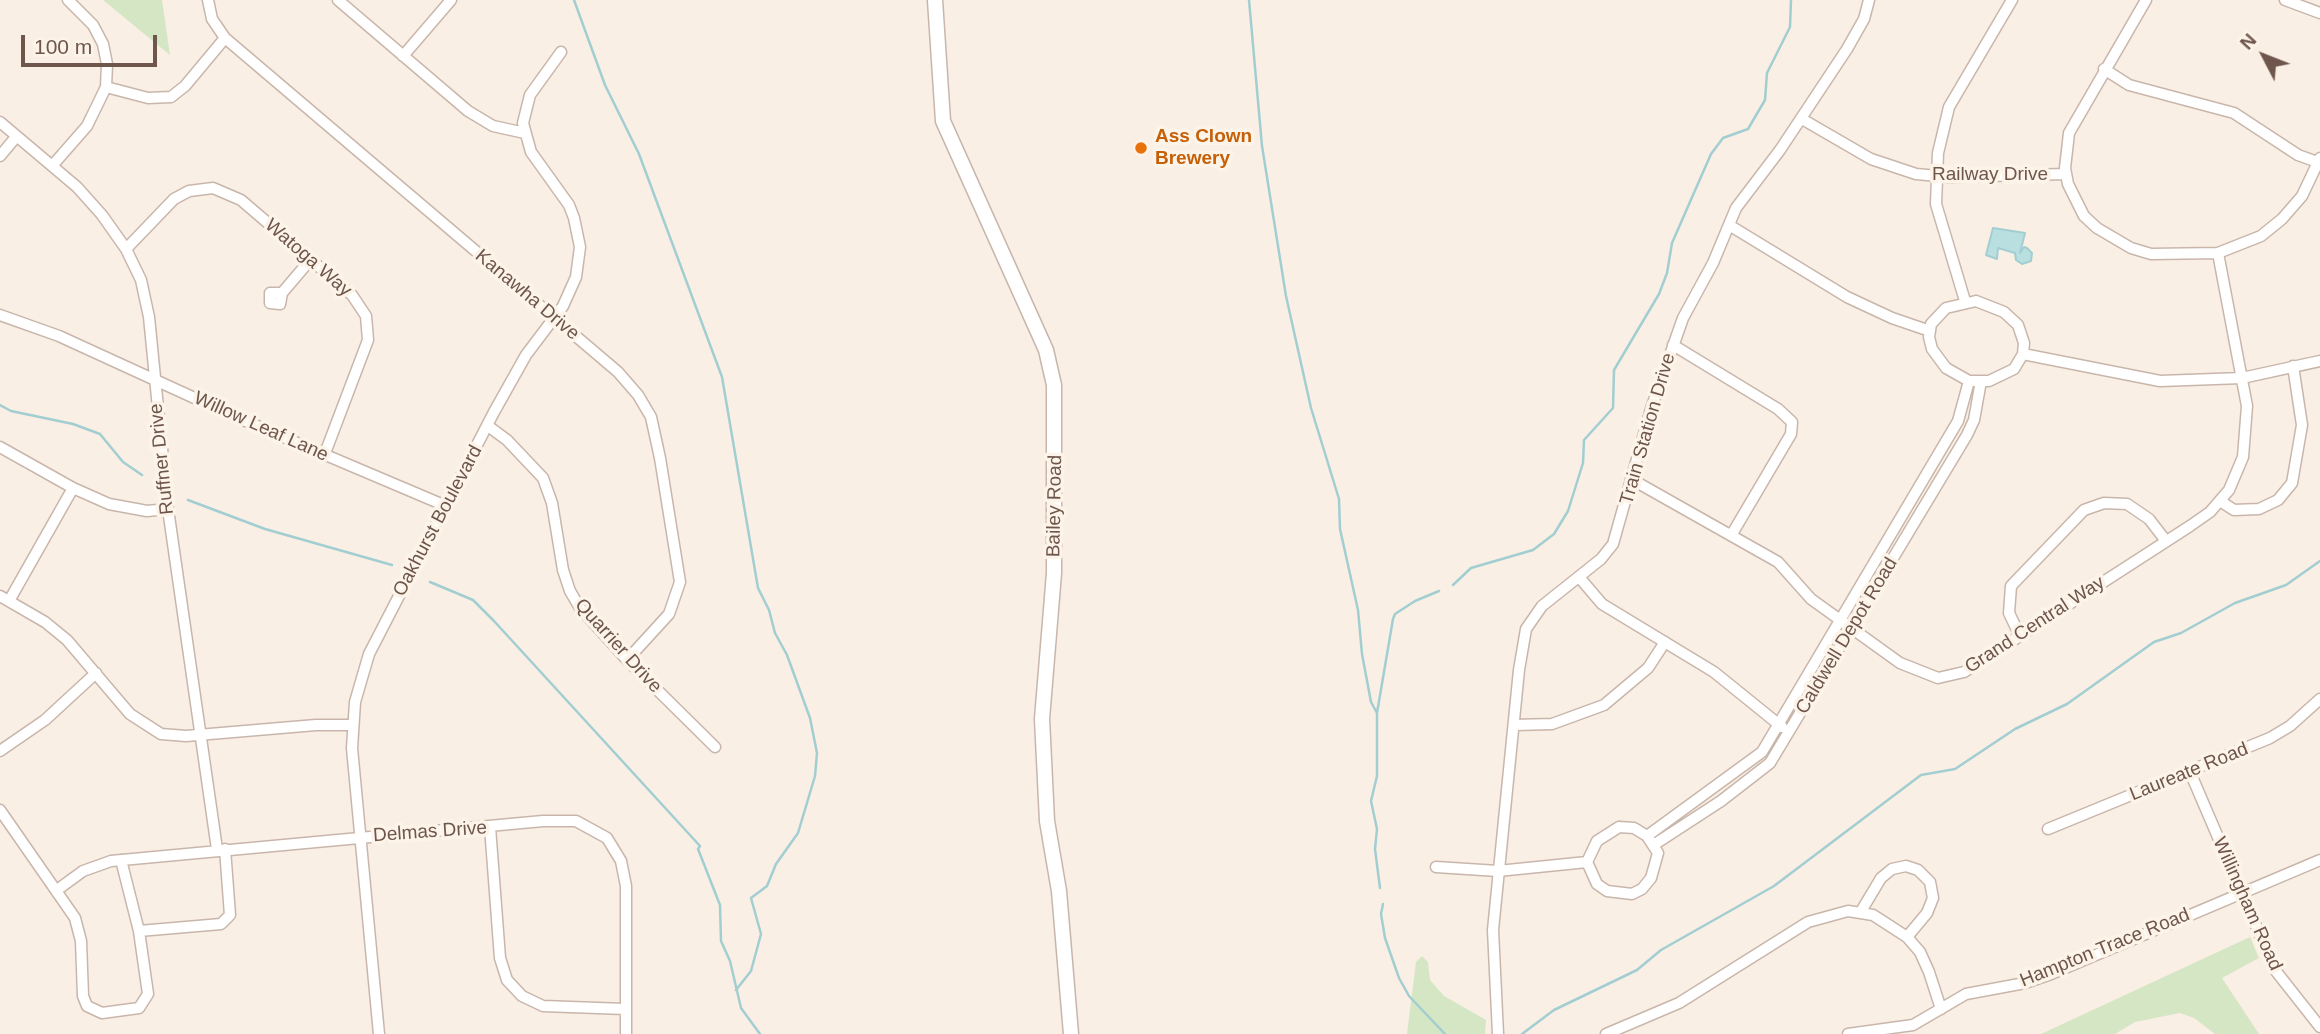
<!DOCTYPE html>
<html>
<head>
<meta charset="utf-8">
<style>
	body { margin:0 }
	#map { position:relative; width:2320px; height:1034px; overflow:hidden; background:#faefe4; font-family:Helvetica,sans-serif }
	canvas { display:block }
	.north { position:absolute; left:2229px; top:21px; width:70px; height:70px; -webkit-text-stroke:5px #fdf4e9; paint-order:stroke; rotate:312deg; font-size:19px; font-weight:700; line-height:28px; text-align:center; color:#6f564c }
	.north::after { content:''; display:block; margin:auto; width:24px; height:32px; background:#6f564c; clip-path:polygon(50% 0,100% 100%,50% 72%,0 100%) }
	.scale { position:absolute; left:21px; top:35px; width:136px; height:32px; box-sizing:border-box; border:4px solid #6f564c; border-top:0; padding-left:9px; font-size:21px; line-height:24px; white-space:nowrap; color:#6f564c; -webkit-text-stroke:5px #fdf4e9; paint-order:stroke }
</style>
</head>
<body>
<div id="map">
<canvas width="2320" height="1034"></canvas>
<div class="north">N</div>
<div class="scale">100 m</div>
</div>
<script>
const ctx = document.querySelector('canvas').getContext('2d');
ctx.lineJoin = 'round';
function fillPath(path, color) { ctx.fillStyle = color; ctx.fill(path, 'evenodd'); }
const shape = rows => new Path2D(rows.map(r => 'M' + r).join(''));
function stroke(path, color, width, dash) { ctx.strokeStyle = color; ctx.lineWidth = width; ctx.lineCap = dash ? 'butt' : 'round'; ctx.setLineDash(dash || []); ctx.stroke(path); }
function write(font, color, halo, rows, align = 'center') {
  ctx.font = font + ' Helvetica,sans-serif'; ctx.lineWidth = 7; ctx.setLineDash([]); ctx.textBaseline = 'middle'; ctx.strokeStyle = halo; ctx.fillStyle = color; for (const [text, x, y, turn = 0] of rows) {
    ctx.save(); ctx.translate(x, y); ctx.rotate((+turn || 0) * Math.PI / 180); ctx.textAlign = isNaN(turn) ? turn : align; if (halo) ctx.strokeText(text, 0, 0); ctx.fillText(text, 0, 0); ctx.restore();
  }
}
const green = shape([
	[103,0,162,0,170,55,154,42],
	[2250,937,2259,958,2222,978,2259,1034,2215,1034,2194,1018,2180,1013,2135,1022,2115,1034,2041,1034],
	[1422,956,1428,962,1430,980,1444,996,1486,1020,1485,1034,1407,1034,1416,962]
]);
const water = shape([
	[1993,228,2025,233,2020,253,2024,247,2027,248,2032,253,2031,261,2022,264,2016,260,2015,253,1998,248,1997,259,1986,255,1993,228]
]);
const stream = shape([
	[574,0,605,85,639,154,722,377,758,588,769,610,775,633,787,655,810,718,817,753,815,776,798,833,776,864,767,886,751,898,761,934,751,971,736,990],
	[1249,0,1262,146,1286,296,1311,408,1339,499,1340,529,1358,610,1362,654,1371,702,1377,713],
	[0,405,11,411,73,424,100,434,123,462,142,475],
	[188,500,265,529,392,565],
	[430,582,473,600,494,621,700,846,698,849,720,905,721,941,730,961,741,1008,760,1034],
	[1453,585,1471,568,1533,550,1554,534,1568,511,1583,463,1584,440,1613,408,1614,370,1659,294,1667,273,1672,243,1711,154,1723,138,1748,129,1765,100,1767,73,1790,27,1791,0],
	[1380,888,1375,849,1377,829,1371,801,1377,776,1377,713,1393,619,1395,614,1415,601,1439,591],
	[1383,904,1381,914,1385,938,1399,978,1409,996,1445,1034],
	[1522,1034,1554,1010,1637,970,1661,950,1774,886,1921,775,1955,769,2015,729,2067,704,2154,642,2181,633,2235,603,2286,585,2320,561]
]);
const minor = shape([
	[208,0,212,19,225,38,618,372,638,395,651,417,660,458,680,582,669,614,627,660],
	[338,0,468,111,493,126,525,133],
	[2146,0,2069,133,2065,168,2068,184,2084,216,2097,228,2131,248,2151,254,2218,253,2261,236,2282,219,2302,196,2320,158],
	[2285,0,2320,13],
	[403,56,451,0],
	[2104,69,2129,85,2234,113,2298,155,2320,163],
	[106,87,148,98,171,97,185,86,225,38],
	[1802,119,1871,159,1916,174,1949,177,2066,174],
	[0,122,77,187,102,215,126,249,141,280,149,317,168,509,217,849],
	[0,156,16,137],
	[52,166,87,126,106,87,107,64,103,44,93,25,68,0],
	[1729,225,1847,297,1892,318,1930,331],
	[126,249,174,199,189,191,213,188,241,200,352,295,366,316,368,340,324,456],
	[282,293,280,304,270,303,270,293,282,293,311,259],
	[1965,301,1936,204,1938,153,1949,107,2012,0],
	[1976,301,2004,312,2018,325,2024,343,2023,354,2014,369,1989,381,1969,381,1946,368,1932,349,1929,337,1931,324,1946,308,1976,301],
	[0,315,59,336,236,417,446,506],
	[1673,345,1778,409,1792,422,1791,434,1732,534],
	[2023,354,2160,381,2242,378,2320,361],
	[488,426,507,440,543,478,552,503,563,570,570,591,580,608,627,660,715,747],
	[0,447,73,488,109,504,147,511,168,509],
	[1631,479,1778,562,1811,599,1900,663,1938,678,1964,672,2190,526,2210,512,2229,490,2243,457,2247,406,2218,253],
	[2220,501,2234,510,2259,509,2278,500,2292,483,2302,425,2293,366],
	[1579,577,1602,604,1714,672,1782,727],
	[0,596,45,622,67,640,130,714,161,734,186,736,316,725,353,725],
	[9,601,73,488],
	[2020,636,2009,613,2011,586,2084,510,2104,503,2127,504,2149,519,2166,541],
	[1514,725,1552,724,1604,705,1648,668,1665,642],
	[0,751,45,720,96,673],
	[2190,772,2275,970,2320,1027],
	[0,810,75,918,81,941,83,996,87,1006,102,1013,139,1008,148,994,139,931,121,860],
	[490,827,500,958,507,980,522,996,543,1006,625,1009],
	[1619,827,1634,828,1647,836,1658,853,1651,878,1642,889,1632,894,1607,891,1597,884,1587,862,1597,841,1619,827],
	[2048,829,2270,738,2290,726,2320,699],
	[1647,836,1762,752,1958,421,1969,381],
	[1655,844,1721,801,1770,763,1967,435,1974,420,1981,381],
	[1436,867,1498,871,1587,862],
	[57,890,83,871,111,861,543,821,576,821,607,838,621,861,626,886,626,1034],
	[1860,913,1881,878,1892,869,1906,866,1918,870,1930,882,1933,898,1927,913,1907,937],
	[139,931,221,924,230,915,225,849],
	[379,1034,352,748,355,702,369,654,494,412,526,355,563,306,576,277,580,247,574,218,569,205,531,152,523,123,530,95,561,52],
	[1498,1034,1493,930,1519,670,1526,629,1542,606,1601,559,1613,544,1651,409,1683,318,1713,263,1736,208,1780,150,1847,49,1864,19,1869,0],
	[1606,1034,1679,1003,1808,922,1848,911,1873,915,1907,937,1920,952,1929,972,1941,1009],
	[1848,1034,1913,1025,1966,994,2025,983,2051,974,2320,860]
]);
const tertiary = shape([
	[935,0,943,121,1046,350,1054,385,1054,573,1042,719,1047,821,1059,891,1071,1034]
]);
const markers = [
	[1141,148,7,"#e8710a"]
];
const foodNames = [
	["Ass Clown",1155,137],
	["Brewery",1155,159]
];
const streetNames = [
	["Railway Drive",1990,175],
	["Watoga Way",308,258,41],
	["Kanawha Drive",527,295,40],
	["Willow Leaf Lane",261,427,24],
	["Train Station Drive",1648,429,-74],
	["Ruffner Drive",162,459,-96],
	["Bailey Road",1055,506,-89],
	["Oakhurst Boulevard",438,521,-62],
	["Grand Central Way",2035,625,-33],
	["Caldwell Depot Road",1847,636,-59],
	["Quarrier Drive",618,646,48],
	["Laureate Road",2189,772,-22],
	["Delmas Drive",430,832,-4],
	["Willingham Road",2247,904,66],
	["Hampton Trace Road",2105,948,-22]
];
fillPath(green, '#d4e6c4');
fillPath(water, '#badfe1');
stroke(water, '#a2ced2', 2);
stroke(stream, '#a2ced2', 2.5);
stroke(minor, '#c9b6ab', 13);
stroke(tertiary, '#c9b6ab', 17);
stroke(minor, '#fff', 10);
stroke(tertiary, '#fff', 14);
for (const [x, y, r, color] of markers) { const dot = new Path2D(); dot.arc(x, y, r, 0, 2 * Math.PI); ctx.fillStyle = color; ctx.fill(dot); stroke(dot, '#fdf4e9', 2.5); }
write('bold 19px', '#c56008', '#fdf4e9', foodNames, 'left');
write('19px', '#6f564c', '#fdf4e9', streetNames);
</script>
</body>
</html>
